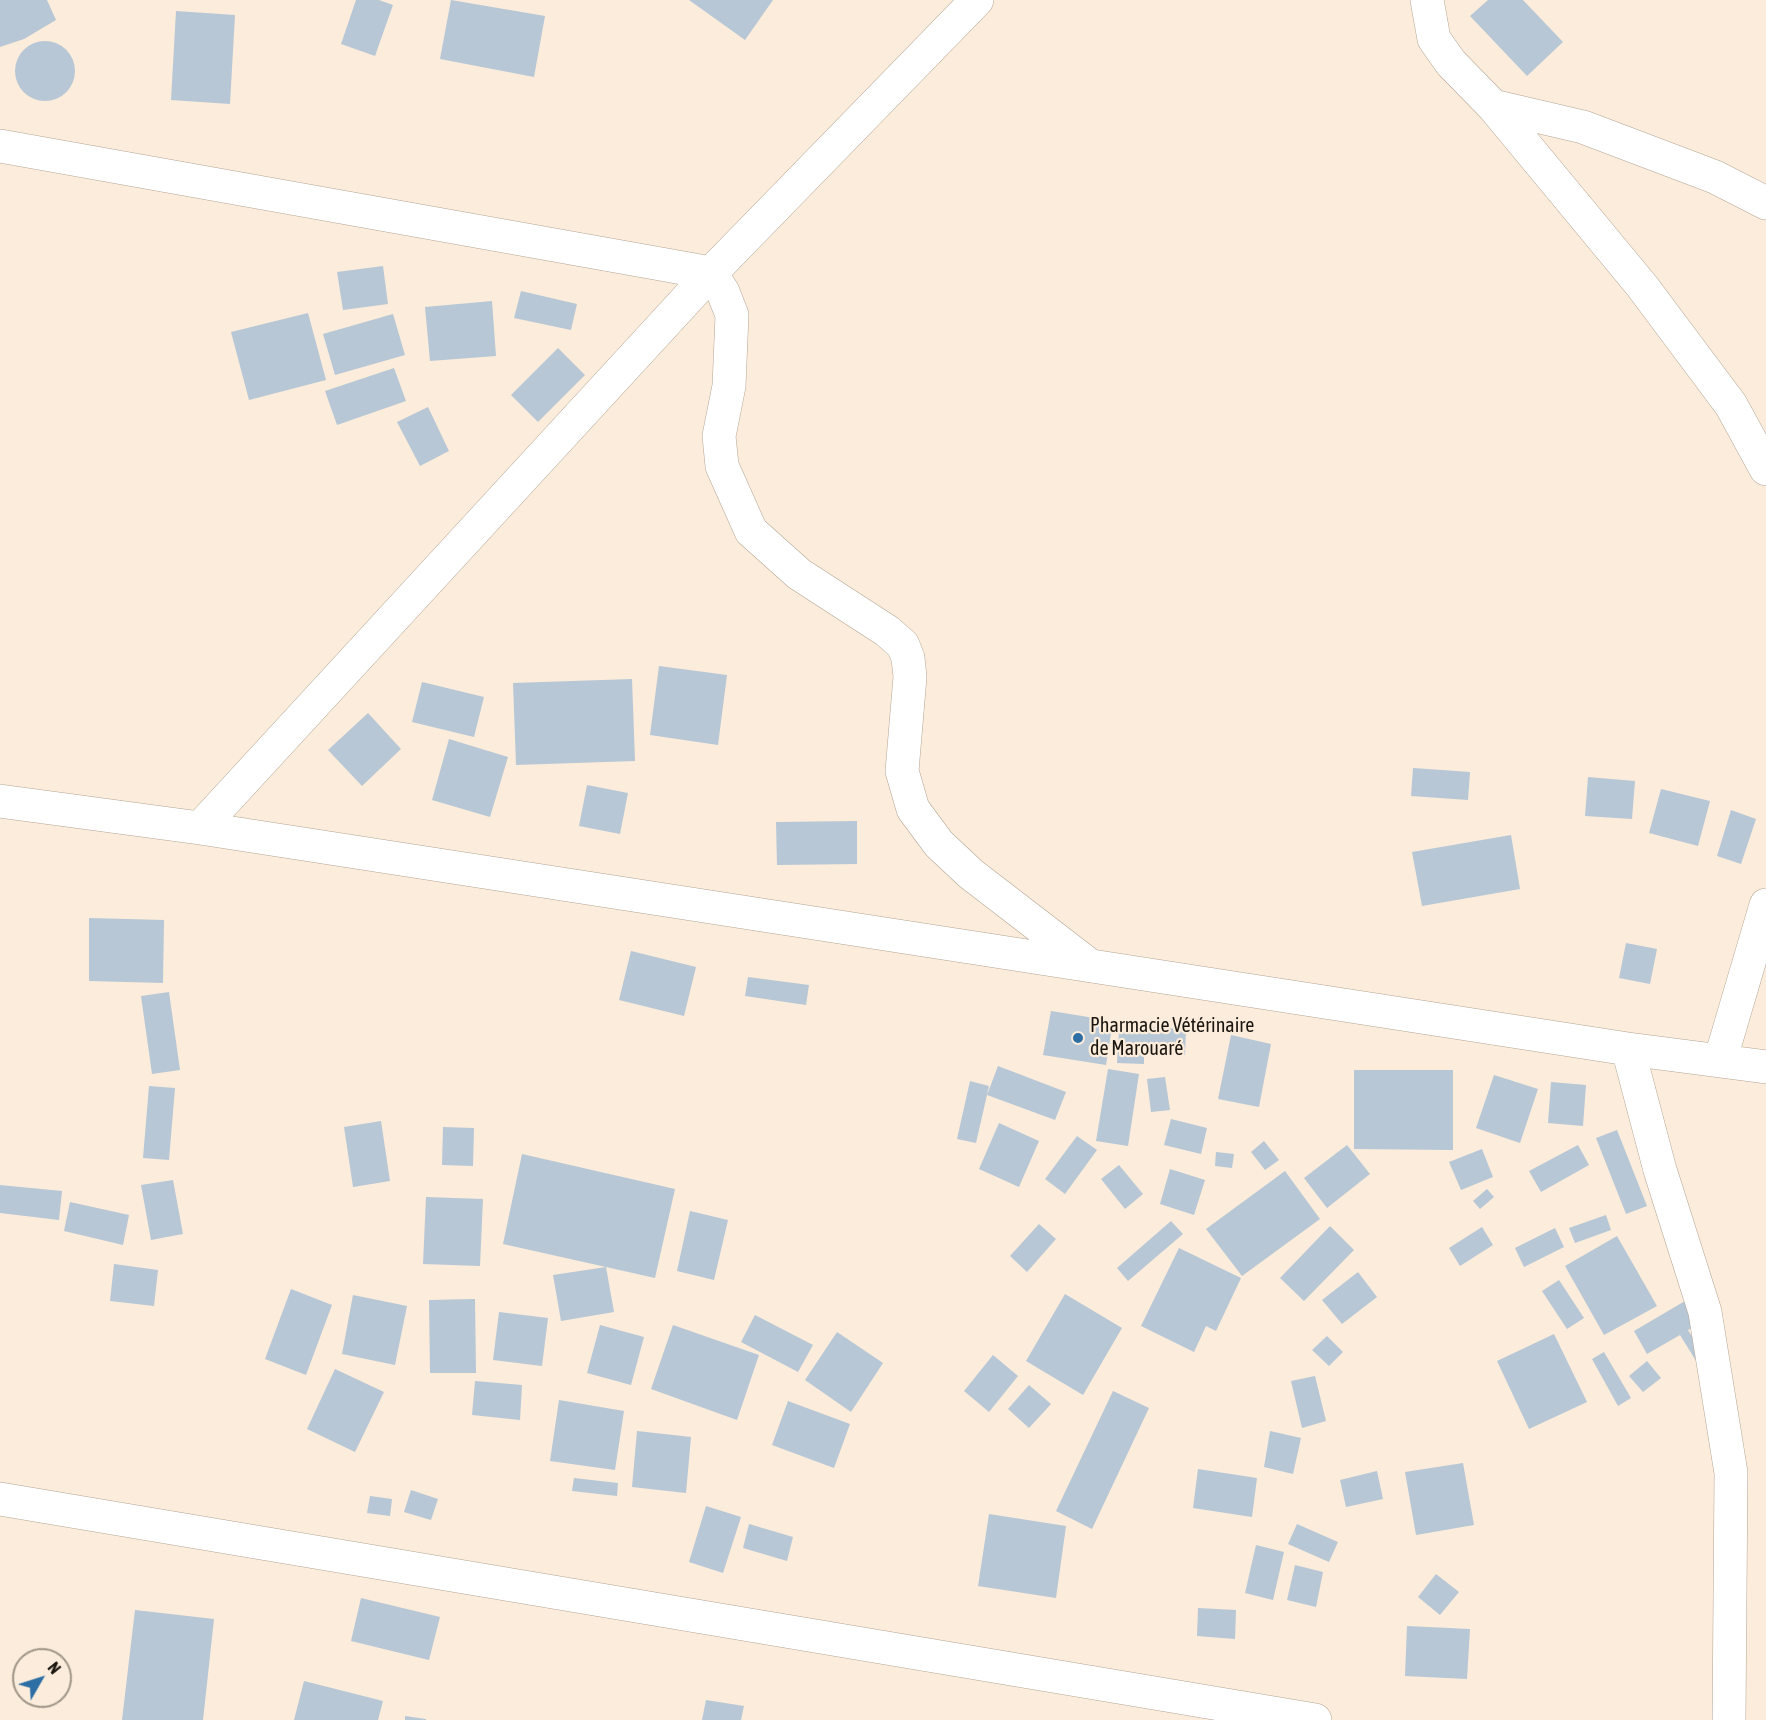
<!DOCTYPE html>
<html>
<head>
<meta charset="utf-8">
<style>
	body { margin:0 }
	#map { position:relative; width:1766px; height:1720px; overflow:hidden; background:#fbecdb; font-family:"Asap Condensed",sans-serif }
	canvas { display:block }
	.north { position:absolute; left:12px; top:1648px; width:60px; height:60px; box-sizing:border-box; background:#fbecdb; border:2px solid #a1968a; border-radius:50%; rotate:51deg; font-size:16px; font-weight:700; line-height:24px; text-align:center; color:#1b1610 }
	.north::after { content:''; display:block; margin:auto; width:21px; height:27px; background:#2d6ea4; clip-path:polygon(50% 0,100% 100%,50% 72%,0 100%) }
</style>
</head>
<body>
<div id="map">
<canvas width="1766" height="1720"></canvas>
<div class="north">N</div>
</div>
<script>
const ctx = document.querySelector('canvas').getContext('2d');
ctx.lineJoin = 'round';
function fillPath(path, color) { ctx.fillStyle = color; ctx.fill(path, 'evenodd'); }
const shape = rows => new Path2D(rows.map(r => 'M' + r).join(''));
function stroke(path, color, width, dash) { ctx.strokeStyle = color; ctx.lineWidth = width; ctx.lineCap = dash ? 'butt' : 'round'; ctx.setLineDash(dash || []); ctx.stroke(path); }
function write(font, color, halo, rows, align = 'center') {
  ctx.font = font + ' "Asap Condensed",sans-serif'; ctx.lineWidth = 4.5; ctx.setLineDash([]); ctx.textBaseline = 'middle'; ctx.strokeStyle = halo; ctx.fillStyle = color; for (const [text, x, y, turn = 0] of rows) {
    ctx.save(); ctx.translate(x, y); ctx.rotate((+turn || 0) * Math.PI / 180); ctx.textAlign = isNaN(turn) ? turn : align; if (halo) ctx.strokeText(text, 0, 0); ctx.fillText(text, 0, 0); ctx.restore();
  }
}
const building = shape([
	[0,0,47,0,56,20,24,39,0,47],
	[356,0,379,0,393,5,375,56,341,44],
	[451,0,545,16,534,77,440,59],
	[689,0,773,0,745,40],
	[1488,0,1523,0,1563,42,1527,76,1470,16],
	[176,11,235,15,230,104,171,100],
	'15 71a30 30 0 1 1 60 0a30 30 0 1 1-60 0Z',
	[383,266,388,304,343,310,337,272],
	[521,291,577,304,571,330,514,318],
	[492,301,496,356,430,361,425,307],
	[308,313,326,380,249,400,231,332],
	[393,314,405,355,335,375,323,334],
	[558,348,585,375,538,422,511,395],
	[394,368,406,401,337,425,325,391],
	[428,407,449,451,420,466,397,422],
	[659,666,727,675,718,745,650,735],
	[632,679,635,761,516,765,513,683],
	[422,682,484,697,474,737,412,722],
	[368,713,401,749,362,786,328,750],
	[449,739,508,757,490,817,432,800],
	[1413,768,1470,772,1468,800,1411,796],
	[1588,777,1635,781,1632,819,1585,816],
	[587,785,628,793,620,834,579,826],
	[1661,789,1710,801,1698,846,1649,833],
	[1731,810,1756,819,1741,864,1717,856],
	[857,821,857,864,777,865,776,822],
	[1511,835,1520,889,1422,906,1412,852],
	[89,918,164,920,163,983,89,981],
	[1626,943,1657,949,1650,984,1619,978],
	[631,951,696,967,684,1016,619,1000],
	[748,977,809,985,806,1005,745,996],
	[169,992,180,1070,152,1074,141,996],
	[1051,1011,1113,1021,1106,1065,1043,1055],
	[1146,1027,1186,1029,1185,1055,1144,1052,1144,1064,1117,1063,1119,1032,1145,1033],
	[1231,1035,1271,1044,1259,1107,1218,1099],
	[998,1066,1066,1092,1055,1120,987,1095],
	[1108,1069,1139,1074,1128,1146,1096,1141],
	[1354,1070,1453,1070,1453,1150,1354,1149],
	[1494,1075,1538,1089,1520,1143,1476,1128],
	[1165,1077,1170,1110,1151,1112,1147,1079],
	[970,1081,989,1086,976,1143,957,1139],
	[1551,1082,1586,1085,1583,1126,1548,1123],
	[149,1086,175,1088,169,1160,143,1158],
	[1171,1119,1207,1128,1201,1154,1164,1145],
	[381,1121,390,1181,353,1187,344,1127],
	[999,1123,1039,1141,1019,1187,979,1169],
	[443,1127,474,1128,473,1166,442,1165],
	[1617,1130,1647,1206,1626,1214,1596,1138],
	[1077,1136,1097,1150,1065,1194,1045,1179],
	[1264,1141,1279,1160,1265,1170,1251,1152],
	[1347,1145,1370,1174,1327,1208,1304,1178],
	[1578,1145,1589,1165,1541,1192,1529,1171],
	[1482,1149,1493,1177,1461,1190,1449,1162],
	[1216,1152,1234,1154,1232,1168,1215,1166],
	[522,1154,675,1189,655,1278,606,1267,614,1312,561,1321,553,1275,606,1267,503,1244],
	[1119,1165,1143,1194,1125,1209,1101,1179],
	[1170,1169,1205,1180,1194,1215,1160,1204],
	[1285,1171,1320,1219,1242,1276,1206,1229],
	[173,1180,183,1234,151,1240,141,1185],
	[0,1185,62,1191,59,1220,0,1213],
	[1487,1189,1494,1197,1480,1209,1473,1201],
	[426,1197,483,1199,480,1266,423,1264],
	[70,1202,129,1215,123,1245,64,1231],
	[690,1211,728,1220,714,1280,677,1271],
	[1606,1215,1611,1230,1575,1243,1569,1228],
	[1171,1221,1183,1234,1128,1281,1117,1268],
	[1039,1224,1056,1239,1027,1272,1010,1256],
	[1330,1226,1354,1250,1304,1301,1280,1278],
	[1482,1227,1493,1245,1460,1266,1449,1248],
	[1555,1228,1564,1247,1524,1267,1515,1248],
	[1617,1236,1657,1306,1604,1335,1565,1266],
	[1179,1248,1241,1278,1216,1331,1206,1326,1194,1352,1141,1326],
	[114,1264,158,1270,154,1306,110,1301],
	[1358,1272,1377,1297,1342,1324,1322,1300],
	[1559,1280,1584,1318,1567,1329,1542,1291],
	[291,1289,332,1305,306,1375,265,1359],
	[1065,1294,1122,1328,1083,1395,1026,1361],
	[353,1295,407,1306,395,1365,342,1354],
	[475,1299,476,1373,430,1373,429,1300],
	[1685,1301,1699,1324,1688,1330,1706,1359,1698,1364,1680,1335,1647,1354,1634,1331],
	[499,1312,548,1318,542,1366,493,1360],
	[755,1315,813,1345,798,1372,741,1342],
	[600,1325,644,1337,631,1385,587,1373],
	[673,1325,759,1355,737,1420,651,1389],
	[837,1332,883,1363,851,1412,805,1380],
	[1554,1334,1587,1402,1529,1429,1497,1361],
	[1327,1336,1343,1352,1329,1366,1312,1350],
	[1604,1352,1631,1398,1618,1406,1592,1359],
	[993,1355,1018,1376,989,1412,964,1391],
	[1647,1361,1661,1378,1643,1392,1629,1376],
	[335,1369,384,1392,355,1452,307,1429],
	[1315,1376,1326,1421,1302,1428,1291,1381],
	[475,1381,522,1385,520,1420,472,1415],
	[1029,1385,1051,1404,1029,1428,1008,1409],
	[1113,1391,1149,1408,1092,1529,1056,1511],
	[559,1400,624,1411,615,1470,550,1461],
	[788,1401,850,1424,834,1468,772,1445],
	[637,1431,691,1437,686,1493,632,1487],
	[1270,1431,1301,1438,1293,1474,1264,1467],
	[1463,1463,1474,1525,1416,1535,1405,1472],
	[1198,1469,1257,1478,1252,1517,1193,1508],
	[1377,1471,1383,1499,1346,1507,1340,1480],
	[574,1478,618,1483,617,1496,572,1491],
	[411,1490,438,1499,431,1520,404,1512],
	[370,1496,392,1499,390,1516,367,1513],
	[706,1506,741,1517,723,1573,689,1562],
	[989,1514,1066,1526,1056,1598,978,1586],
	[749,1524,793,1537,787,1561,743,1548],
	[1297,1524,1338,1542,1329,1562,1288,1544],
	[1256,1545,1284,1552,1273,1600,1245,1593],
	[1295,1565,1323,1572,1316,1607,1287,1600],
	[1436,1574,1459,1592,1440,1615,1418,1597],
	[361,1598,440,1617,429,1660,351,1641],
	[1198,1608,1236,1610,1235,1639,1197,1636],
	[135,1610,214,1619,203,1720,122,1720],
	[1407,1626,1470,1629,1467,1679,1405,1676],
	[304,1681,383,1701,378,1720,294,1720],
	[706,1700,744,1706,741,1720,702,1720],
	[405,1716,426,1719,426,1720,405,1720]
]);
const minor = shape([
	[1427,0,1434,39,1451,63,1493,106,1642,286,1731,405,1766,469],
	[1493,106,1583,127,1715,177,1766,203],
	[0,146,711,273,977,0],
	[0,801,200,828,1628,1049,1766,1067],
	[200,828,711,273,723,292,732,315,729,386,719,436,722,466,751,531,799,574,887,631,903,645,908,658,910,677,902,771,913,809,939,844,971,874,1088,964],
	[1628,1049,1660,1170,1705,1312,1731,1473,1729,1720],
	[1720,1061,1766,905],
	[0,1499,1315,1720]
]);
const markers = [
	[1078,1038,6,"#2d6ea4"]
];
const poiNames = [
	["Pharmacie Vétérinaire",1090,1026],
	["de Marouaré",1090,1049]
];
fillPath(building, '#b7c7d6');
stroke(minor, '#b3a595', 34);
stroke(minor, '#fff', 33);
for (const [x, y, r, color] of markers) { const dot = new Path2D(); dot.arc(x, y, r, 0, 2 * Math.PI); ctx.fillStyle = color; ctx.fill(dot); stroke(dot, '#fbecdb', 2); }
write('20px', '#1b1610', '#fbecdb', poiNames, 'left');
</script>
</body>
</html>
